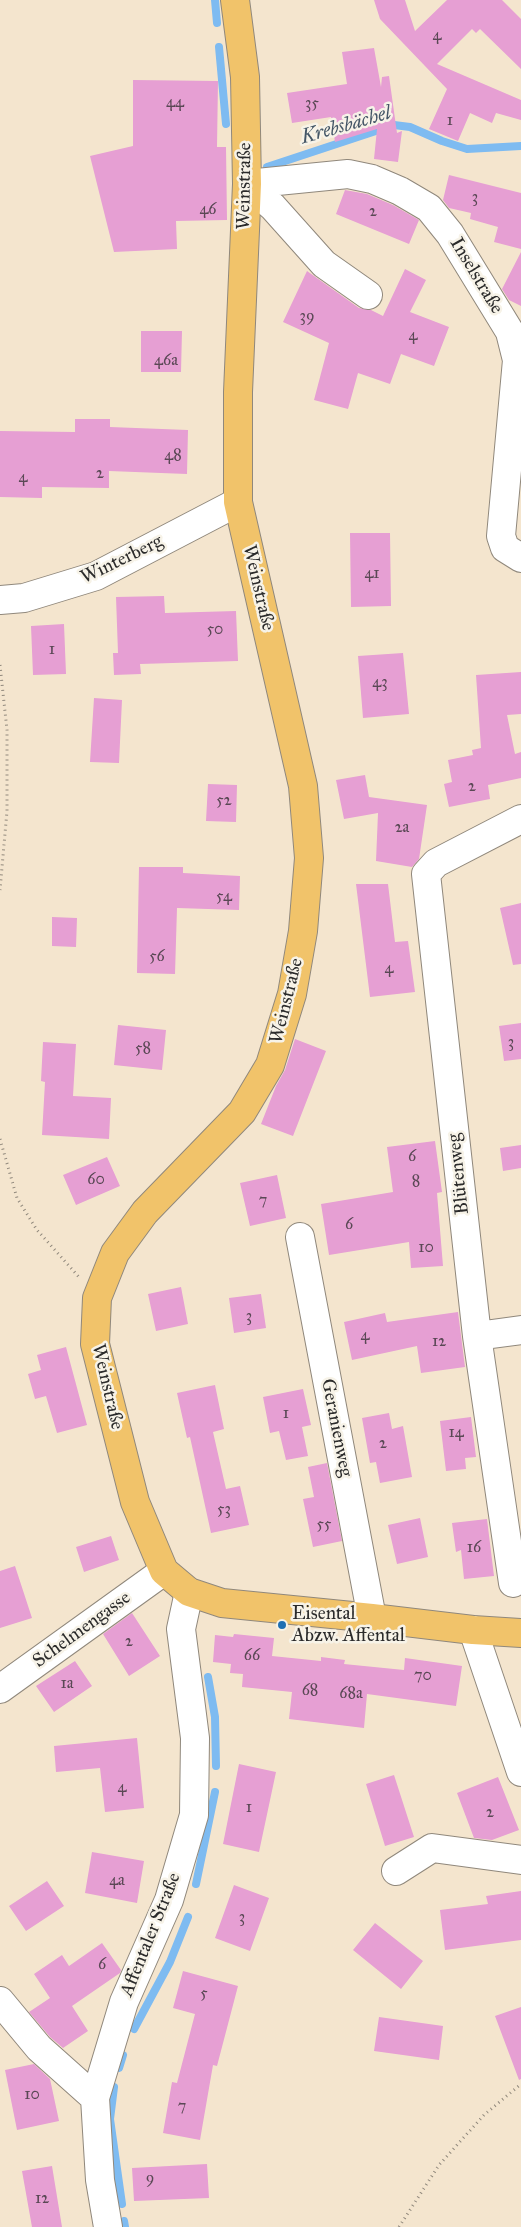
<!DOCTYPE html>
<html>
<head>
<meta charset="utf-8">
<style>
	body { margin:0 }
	canvas { display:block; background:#f4e5ce }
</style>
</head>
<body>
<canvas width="521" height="2227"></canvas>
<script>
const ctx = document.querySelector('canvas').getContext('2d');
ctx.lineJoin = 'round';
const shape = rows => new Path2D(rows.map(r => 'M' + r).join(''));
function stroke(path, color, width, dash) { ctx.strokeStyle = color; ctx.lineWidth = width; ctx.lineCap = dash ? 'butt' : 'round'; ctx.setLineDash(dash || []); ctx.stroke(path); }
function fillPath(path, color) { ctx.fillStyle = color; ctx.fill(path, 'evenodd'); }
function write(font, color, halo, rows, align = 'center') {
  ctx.font = font + ' "IM FELL Great Primer",serif'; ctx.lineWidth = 5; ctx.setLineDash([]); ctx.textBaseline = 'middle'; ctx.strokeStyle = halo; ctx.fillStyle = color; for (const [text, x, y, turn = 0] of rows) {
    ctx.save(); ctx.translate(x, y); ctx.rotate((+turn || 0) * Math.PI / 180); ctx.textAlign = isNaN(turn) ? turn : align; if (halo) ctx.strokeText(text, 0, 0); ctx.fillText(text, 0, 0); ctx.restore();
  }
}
const stream = shape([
	[215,0,217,23],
	[219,47,226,124],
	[267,167,394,125,410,127,442,141,467,149,521,146],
	[208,1677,215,1717,216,1766],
	[196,1884,215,1792],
	[134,2029,170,1962,188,1917],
	[119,2068,123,2055],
	[114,2087,110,2119,122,2204],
	[124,2221,125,2227]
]);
const building = shape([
	[374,0,405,0,415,31,447,0,502,0,521,19,521,69,480,29,476,33,472,29,437,64,521,100,521,120,496,113,492,123,470,113,458,141,429,129,447,89,380,19],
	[374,48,381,87,382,77,389,76,397,133,402,131,398,162,374,159,377,129,335,142,331,117,292,123,287,93,347,84,342,52],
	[133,80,218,81,217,147,226,147,227,220,176,221,177,249,114,252,90,156,133,146],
	[449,175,521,193,521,249,494,242,498,227,470,219,471,213,449,208,443,200],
	[345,190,367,194,393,205,419,220,409,244,336,214],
	[521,252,521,306,509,300,502,289],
	[405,269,426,280,410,312,449,327,434,366,401,354,390,384,358,373,348,409,314,400,329,343,283,322,307,271,359,308,371,310,383,316],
	[141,331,182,331,181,372,141,372],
	[75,419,110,419,110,427,188,430,187,474,109,471,109,488,42,487,42,498,0,497,0,431,75,432],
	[350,533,390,533,391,606,351,607],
	[164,596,165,613,236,611,238,661,140,664,141,674,114,675,113,653,118,653,116,597],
	[64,624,66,674,33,675,31,626],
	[403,653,409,714,363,718,358,656],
	[521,672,521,714,507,715,515,754,521,752,521,778,488,785,490,799,449,807,444,784,452,782,448,760,473,755,472,750,481,748,476,675],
	[94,698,122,700,119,763,90,762],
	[365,775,369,797,427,805,419,859,412,867,376,861,378,813,344,819,336,780],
	[208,784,237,785,236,822,206,821],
	[139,867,183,867,183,873,240,876,239,910,177,908,175,974,137,973],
	[356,884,388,884,395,942,408,941,415,992,370,997],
	[521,903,521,964,513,965,500,908],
	[52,917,77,918,76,947,52,946],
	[521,1023,521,1059,504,1061,499,1026],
	[118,1025,166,1030,162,1070,114,1065],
	[295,1039,326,1051,293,1136,261,1124,276,1086,285,1070],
	[43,1042,76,1044,73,1096,111,1098,109,1139,42,1135,45,1082,41,1081],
	[435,1141,442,1192,437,1193,443,1266,411,1268,409,1242,329,1255,321,1204,393,1192,387,1147],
	[521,1145,521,1168,503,1171,500,1148],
	[107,1157,120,1186,76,1205,63,1175],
	[277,1175,286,1218,250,1226,240,1183],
	[181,1287,188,1324,156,1331,148,1294],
	[261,1294,266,1328,234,1333,229,1298],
	[458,1312,465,1367,421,1373,417,1346,352,1360,344,1322,385,1313,387,1322],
	[66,1347,87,1425,57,1433,46,1396,35,1399,28,1374,41,1370,37,1355],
	[215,1385,224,1429,213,1432,226,1489,240,1486,249,1525,211,1533,190,1437,187,1438,177,1393],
	[303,1389,311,1425,302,1427,308,1456,286,1460,279,1431,270,1433,263,1397],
	[389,1413,392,1429,403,1426,412,1477,380,1483,376,1462,370,1463,362,1418],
	[471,1417,476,1457,465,1458,466,1469,446,1471,440,1421],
	[327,1463,342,1541,313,1547,303,1499,314,1497,308,1467],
	[420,1518,428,1557,397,1564,388,1525],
	[487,1519,494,1576,464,1579,461,1550,456,1552,452,1523],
	[111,1536,119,1560,84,1572,76,1547],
	[15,1566,32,1618,0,1628,0,1571],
	[132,1613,160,1656,129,1676,103,1634],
	[234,1634,274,1638,272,1656,321,1661,321,1657,345,1660,344,1664,404,1670,405,1658,462,1666,456,1706,367,1694,364,1728,289,1719,292,1692,242,1687,243,1674,230,1673,231,1664,213,1662,215,1635,233,1637],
	[75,1661,92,1686,54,1712,36,1686],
	[137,1738,144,1808,105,1812,100,1768,56,1772,54,1746],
	[239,1764,276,1772,259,1852,223,1844],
	[394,1775,414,1837,385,1846,366,1784],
	[498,1777,519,1830,492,1840,474,1838,457,1793],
	[92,1852,144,1861,137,1903,85,1893],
	[47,1881,64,1906,26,1931,9,1906],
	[234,1885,269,1898,250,1951,215,1938],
	[521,1891,521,1940,445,1950,440,1910,488,1904,486,1896],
	[375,1923,423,1961,401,1989,353,1950],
	[102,1943,121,1970,120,1973,72,2006,88,2031,63,2048,50,2037,29,2012,50,1998,34,1974,62,1955,69,1966],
	[183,1971,238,1986,217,2066,213,2065,200,2140,163,2133,172,2082,177,2083,195,2014,173,2008],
	[521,2007,521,2079,519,2080,495,2016],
	[379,2017,443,2026,439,2060,374,2051],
	[34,2064,50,2079,59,2121,17,2130,5,2070],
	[207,2164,209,2198,134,2201,132,2168],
	[52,2166,62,2227,32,2227,22,2171]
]);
const path = shape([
	[0,665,7,730,7,811,0,890],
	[0,1139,17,1198,37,1230,79,1277],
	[399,2227,439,2165,484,2115,521,2084]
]);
const minor = shape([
	[247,184,348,174,372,179,400,191,429,208,450,234,510,332,517,360,501,536,505,548,521,558],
	[247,184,273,207,324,264,368,295],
	[0,600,24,598,96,576,238,502],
	[300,1237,372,1618],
	[477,1336,521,1330],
	[513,1583,477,1336,426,874,436,863,521,819],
	[473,1630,521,1772],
	[0,1689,164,1571],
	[396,1871,432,1848,521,1860],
	[0,2001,39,2048,95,2098],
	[108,2227,100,2180,95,2098,124,2002,169,1900,194,1815,195,1738,181,1629,189,1592]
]);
const major = shape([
	[235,0,245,77,247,184,238,392,238,502,303,786,309,858,303,931,292,994,270,1065,242,1112,145,1212,115,1253,97,1298,95,1344,135,1502,164,1571,189,1592,222,1603,372,1618,473,1630,521,1633]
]);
const markers = [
	[282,1625,5,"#1f6fb2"]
];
const numberNames = [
	["4",437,36],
	["44",175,103],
	["35",312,104],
	["1",450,121],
	["3",475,198],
	["46",208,210],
	["2",373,212],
	["39",307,317],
	["4",413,336],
	["46a",166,361],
	["48",173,456],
	["2",100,474],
	["4",23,478],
	["41",372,574],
	["50",215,630],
	["1",52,650],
	["43",380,683],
	["2",472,787],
	["52",224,801],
	["2a",402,828],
	["54",224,897],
	["56",157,957],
	["4",389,969],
	["3",511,1043],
	["58",143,1049],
	["6",412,1157],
	["60",96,1180],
	["8",416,1182],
	["7",263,1201],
	["6",349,1225],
	["10",426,1248],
	["3",249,1317],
	["4",365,1336],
	["12",439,1342],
	["1",286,1414],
	["14",456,1433],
	["2",383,1444],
	["53",224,1510],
	["55",324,1525],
	["16",474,1548],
	["2",129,1642],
	["66",252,1656],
	["70",423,1676],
	["1a",67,1684],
	["68",310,1691],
	["68a",351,1694],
	["4",122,1788],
	["1",249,1808],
	["2",490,1813],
	["4a",117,1881],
	["3",242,1918],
	["6",102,1965],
	["5",204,1994],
	["10",32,2095],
	["7",182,2107],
	["9",150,2179],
	["12",42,2199]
];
const streetNames = [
	["Weinstraße",245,186,-89],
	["Inselstraße",476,276,59],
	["Winterberg",122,560,-26],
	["Weinstraße",258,588,77],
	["Weinstraße",287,1001,-76],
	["Blütenweg",459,1174,-96],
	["Weinstraße",107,1387,77],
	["Geranienweg",336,1428,79],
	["Schelmengasse",82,1630,-36],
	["Affentaler Straße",151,1935,-68]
];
const poiNames = [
	["Eisental",292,1614],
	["Abzw. Affental",292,1636]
];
const waterNames = [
	["Krebsbächel",346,126,-16]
];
stroke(stream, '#7ebbf1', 8);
fillPath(building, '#e69fd3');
stroke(minor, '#90887c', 30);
stroke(major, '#90887c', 30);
stroke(path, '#90887c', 3, [1, 4]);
stroke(minor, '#fff', 28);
stroke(major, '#f1c36a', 28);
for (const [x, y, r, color] of markers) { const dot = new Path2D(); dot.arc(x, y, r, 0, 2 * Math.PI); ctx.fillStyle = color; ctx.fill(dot); stroke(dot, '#f7f3e8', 2); }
write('16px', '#5a4855', null, numberNames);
write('19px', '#2b2b2b', '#f7f3e8', streetNames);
write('19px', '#2b2b2b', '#f7f3e8', poiNames, 'left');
write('italic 20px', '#445666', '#f7f3e8', waterNames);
</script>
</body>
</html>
